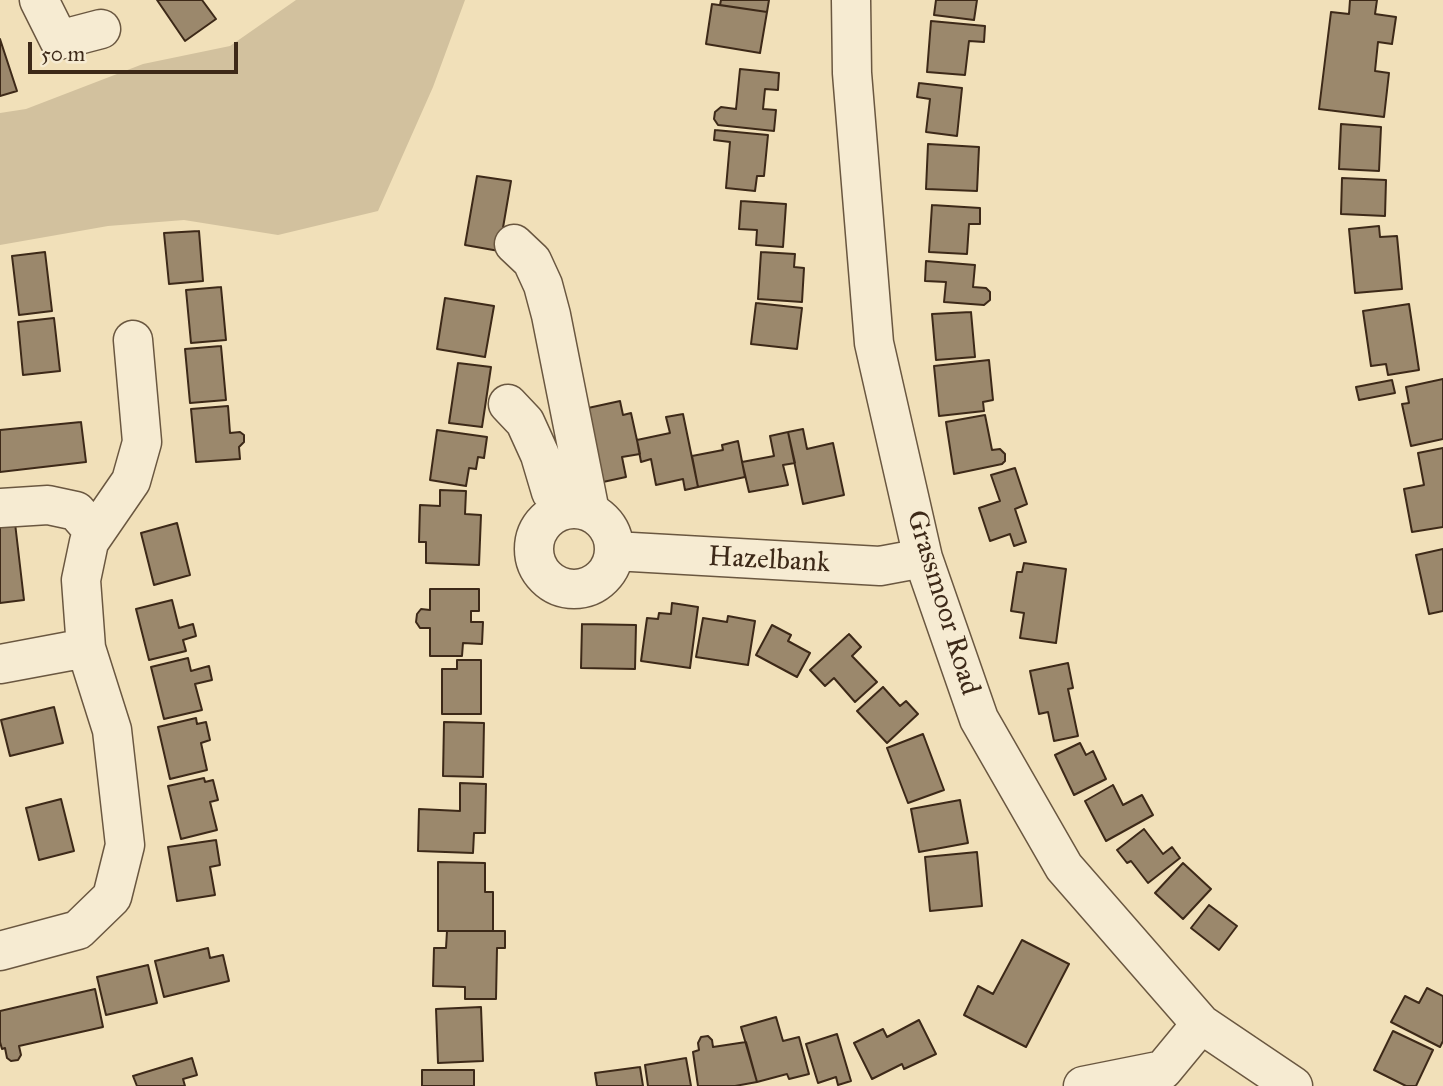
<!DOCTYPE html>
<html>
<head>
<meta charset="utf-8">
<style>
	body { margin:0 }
	#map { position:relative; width:1443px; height:1086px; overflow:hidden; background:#f1e0b9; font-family:"IM FELL Great Primer",serif }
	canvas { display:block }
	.scale { position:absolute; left:28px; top:42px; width:210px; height:32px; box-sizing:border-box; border:4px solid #3d2918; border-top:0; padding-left:9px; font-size:21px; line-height:24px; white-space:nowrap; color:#3d2918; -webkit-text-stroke:5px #f6ebd2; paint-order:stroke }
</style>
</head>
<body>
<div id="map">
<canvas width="1443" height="1086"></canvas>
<div class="scale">50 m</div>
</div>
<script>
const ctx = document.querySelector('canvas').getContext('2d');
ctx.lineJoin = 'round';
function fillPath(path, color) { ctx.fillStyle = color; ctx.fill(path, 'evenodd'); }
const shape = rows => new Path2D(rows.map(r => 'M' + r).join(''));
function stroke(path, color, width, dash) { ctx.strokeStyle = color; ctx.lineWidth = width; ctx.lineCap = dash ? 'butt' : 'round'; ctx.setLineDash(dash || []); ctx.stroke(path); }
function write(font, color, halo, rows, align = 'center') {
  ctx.font = font + ' "IM FELL Great Primer",serif'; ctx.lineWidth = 7; ctx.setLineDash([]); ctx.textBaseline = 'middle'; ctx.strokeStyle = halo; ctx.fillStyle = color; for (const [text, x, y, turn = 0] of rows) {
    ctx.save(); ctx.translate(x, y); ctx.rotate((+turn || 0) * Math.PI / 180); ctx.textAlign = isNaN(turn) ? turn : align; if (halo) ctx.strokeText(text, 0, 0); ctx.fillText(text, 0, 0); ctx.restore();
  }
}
const green = shape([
	[296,0,465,0,433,87,378,211,278,235,184,220,108,226,0,245,0,113,26,109,143,64,230,46]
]);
const building = shape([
	[157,0,202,0,216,19,185,41,157,0],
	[721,0,769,0,767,12,720,5,721,0],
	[936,0,977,0,974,20,934,15,936,0],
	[1350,0,1377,0,1375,14,1396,17,1392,44,1378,42,1375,71,1389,73,1384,117,1319,109,1331,12,1349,14,1350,0],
	[712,4,767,12,760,53,706,44,712,4],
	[931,21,985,26,984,42,969,41,965,75,927,72,931,21],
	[0,39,17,91,0,96,0,39],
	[740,69,779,73,778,90,765,89,763,109,776,110,774,131,718,125,714,119,715,112,721,107,736,109,740,69],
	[919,83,962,88,957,136,926,132,930,99,917,97,919,83],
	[1341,124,1381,127,1379,171,1339,169,1341,124],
	[715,130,768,135,764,176,757,176,755,191,726,188,730,142,714,140,715,130],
	[928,144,979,147,977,191,926,189,928,144],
	[477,176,511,181,499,251,465,245,477,176],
	[1342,178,1386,180,1385,216,1341,214,1342,178],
	[741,201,786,204,783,247,756,245,757,230,739,229,741,201],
	[932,205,980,208,980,224,969,224,967,254,929,252,932,205],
	[1379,226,1380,237,1397,236,1402,289,1355,293,1349,229,1379,226],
	[199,231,203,281,169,284,164,233,199,231],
	[45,252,52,311,19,315,12,256,45,252],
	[761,252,795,254,794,267,804,268,802,302,758,299,761,252],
	[926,261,975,265,973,287,986,288,990,292,990,300,984,305,944,302,946,282,925,281,926,261],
	[221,287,226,340,191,343,186,290,221,287],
	[445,298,494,306,485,357,437,349,445,298],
	[756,303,802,308,797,349,751,344,756,303],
	[1409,304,1419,370,1388,375,1386,364,1371,366,1363,311,1409,304],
	[971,312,975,357,936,360,932,314,971,312],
	[54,318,60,371,23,375,18,322,54,318],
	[221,346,226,400,190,403,185,349,221,346],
	[989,360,993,400,983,402,984,411,939,416,934,366,989,360],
	[458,363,491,367,482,427,449,423,458,363],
	[1443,379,1443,439,1411,446,1402,404,1409,403,1406,387,1443,379],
	[1392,380,1395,393,1359,400,1356,387,1392,380],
	[620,401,623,415,631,413,640,454,622,457,626,477,603,482,588,408,620,401],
	[228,406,230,433,240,432,244,435,244,442,239,447,240,459,196,462,191,409,228,406],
	[683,414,698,487,685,490,683,479,656,485,651,459,641,462,637,440,670,433,666,417,683,414],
	[985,415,992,450,1000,449,1005,454,1005,461,1002,464,954,474,946,422,985,415],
	[81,422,86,462,0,472,0,430,81,422],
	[803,429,807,449,833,443,844,495,803,504,788,432,803,429],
	[437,430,487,437,484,458,478,457,476,469,469,468,466,486,430,480,437,430],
	[788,432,795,463,783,465,788,485,749,492,742,462,774,456,770,436,788,432],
	[738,441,745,477,698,487,692,456,723,450,722,445,738,441],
	[1443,448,1443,527,1412,532,1404,489,1424,485,1418,453,1443,448],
	[1015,468,1027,504,1015,509,1026,542,1014,546,1010,534,990,541,979,508,1000,501,991,475,1015,468],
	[440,490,466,491,465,514,481,515,479,565,426,563,426,542,419,542,420,505,440,506,440,490],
	[15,523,24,600,0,603,0,524,15,523],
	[177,523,190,575,154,585,141,533,177,523],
	[1443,549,1443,611,1429,614,1416,555,1443,549],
	[1024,563,1066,569,1056,643,1020,638,1024,613,1011,611,1017,572,1022,572,1024,563],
	[430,589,479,589,479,611,471,611,471,622,483,622,482,644,463,643,462,656,430,656,430,628,420,628,416,622,417,614,421,609,430,610,430,589],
	[172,600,179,628,193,624,196,636,183,640,186,651,149,660,136,609,172,600],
	[672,603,698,607,690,668,641,661,647,618,658,619,659,613,671,614,672,603],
	[728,616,755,621,748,665,696,657,703,618,727,622,728,616],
	[582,624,636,625,635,669,581,668,582,624],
	[772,625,791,635,788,641,810,653,797,677,756,655,772,625],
	[849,634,861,647,852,656,877,682,855,702,834,678,825,686,810,670,849,634],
	[188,658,191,671,209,666,212,680,195,684,202,710,164,719,151,667,188,658],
	[457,660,481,660,481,714,442,714,442,669,457,669,457,660],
	[1068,663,1073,688,1068,689,1078,736,1054,741,1048,712,1039,714,1030,671,1068,663],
	[883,687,900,706,906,701,918,714,887,743,857,711,883,687],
	[54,707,63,743,10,756,1,720,54,707],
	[196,718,197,724,206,722,210,740,201,743,207,770,170,779,158,727,196,718],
	[444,722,484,723,483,777,443,776,444,722],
	[923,734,944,790,908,803,887,748,923,734],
	[1080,743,1086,755,1093,751,1106,779,1074,795,1055,755,1080,743],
	[204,778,205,782,213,780,218,800,210,802,217,830,181,839,168,786,204,778],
	[460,783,486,784,485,833,474,833,473,853,418,851,419,809,460,811,460,783],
	[1113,785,1123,805,1142,795,1153,815,1106,841,1085,801,1113,785],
	[61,799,74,851,39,860,26,808,61,799],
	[960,800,968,843,919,852,911,809,960,800],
	[1144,829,1163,854,1172,847,1180,858,1148,883,1131,861,1127,863,1117,850,1144,829],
	[216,840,220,865,210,867,215,895,177,901,168,847,216,840],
	[977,852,982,906,930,911,925,857,977,852],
	[438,862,485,863,485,892,493,892,493,931,438,931,438,862],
	[1183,863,1211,889,1183,919,1155,893,1183,863],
	[1209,905,1237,926,1219,950,1191,928,1209,905],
	[447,931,505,931,505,948,497,948,496,999,465,999,465,987,433,986,434,948,446,948,447,931],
	[1022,940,1069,964,1026,1047,964,1015,978,986,993,994,1022,940],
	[208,948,210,958,223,955,229,981,164,997,155,961,208,948],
	[148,965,157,1003,106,1015,97,977,148,965],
	[1427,988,1443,996,1443,1041,1440,1047,1391,1022,1405,996,1419,1003,1427,988],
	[95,989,103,1027,19,1046,21,1055,18,1060,11,1061,7,1058,5,1048,2,1049,0,1042,0,1011,95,989],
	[481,1007,483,1061,438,1063,436,1009,481,1007],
	[776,1017,783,1041,799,1037,809,1074,789,1079,787,1074,757,1082,741,1027,776,1017],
	[919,1020,936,1054,904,1069,902,1064,872,1079,854,1043,883,1029,887,1037,919,1020],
	[1393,1031,1433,1050,1416,1086,1406,1086,1374,1070,1393,1031],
	[837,1034,851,1081,838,1085,836,1077,818,1083,806,1044,837,1034],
	[708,1036,712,1040,713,1047,746,1042,757,1082,735,1086,698,1086,693,1052,699,1050,698,1043,701,1037,708,1036],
	[192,1058,197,1075,183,1079,185,1086,137,1086,133,1076,192,1058],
	[686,1058,691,1086,648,1086,645,1065,686,1058],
	[640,1067,643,1086,597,1086,595,1073,640,1067],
	[422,1070,474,1070,474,1086,422,1086,422,1070]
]);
const minor = shape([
	[39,0,59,40,101,29],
	[851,0,852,73,874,343,923,558,979,719,1064,867,1201,1024,1293,1086],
	[514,244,532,261,543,285,551,315,590,512],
	[508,404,525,422,540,455,551,492,567,509],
	[0,508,48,505,76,511,95,533],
	'534 549a40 40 0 1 1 80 0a40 40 0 1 1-80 0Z',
	[614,551,880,566,923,558],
	[0,664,86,648],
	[0,951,78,930,112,897,125,845,112,730,86,648,81,580,89,542,131,481,142,442,133,340],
	[1083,1086,1163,1070,1201,1024]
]);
const streetNames = [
	["Hazelbank",769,561,3],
	["Grassmoor Road",942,603,73]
];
fillPath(green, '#d2c19e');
fillPath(building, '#9b886c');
stroke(building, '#3d2918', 2);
stroke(minor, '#6a5740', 41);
stroke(minor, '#f6ebd2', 38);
write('28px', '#3d2918', '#f6ebd2', streetNames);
</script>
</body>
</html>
